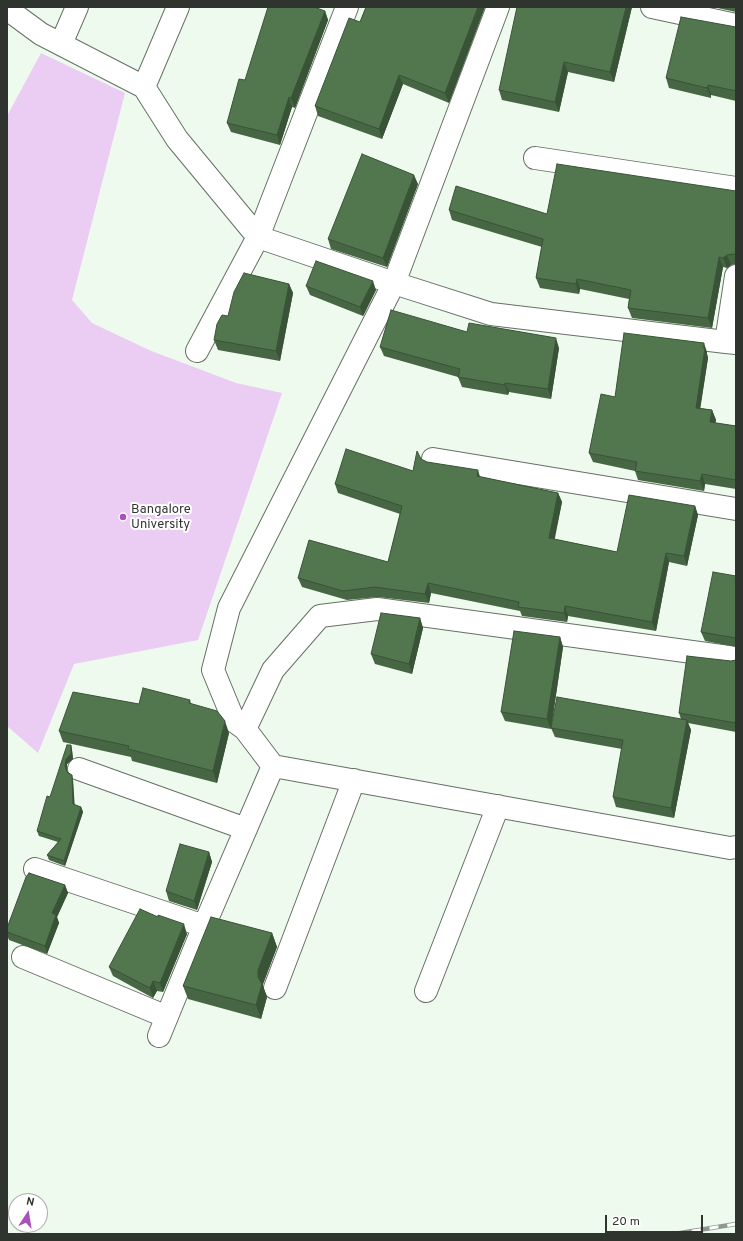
<!DOCTYPE html>
<html>
<head>
<meta charset="utf-8">
<style>
	body { margin:0 }
	#map { position:relative; width:743px; height:1241px; overflow:hidden; background:#effaee; font-family:Overpass,sans-serif }
	canvas { display:block }
	.frame { position:absolute; inset:0; border:8px solid #30342f; pointer-events:none }
	.north { position:absolute; left:8px; top:1193px; width:40px; height:40px; box-sizing:border-box; background:#fff; border:1px solid #acaeac; border-radius:50%; rotate:12deg; font-size:11px; font-weight:700; line-height:16px; text-align:center; color:#30342f }
	.north::after { content:''; display:block; margin:auto; width:14px; height:18px; background:#a950bc; clip-path:polygon(50% 0,100% 100%,50% 72%,0 100%) }
	.scale { position:absolute; left:605px; top:1215px; width:98px; height:18px; box-sizing:border-box; border:2px solid #30342f; border-top:0; padding-left:5px; font-size:12px; line-height:14px; white-space:nowrap; color:#30342f; -webkit-text-stroke:3px #fff; paint-order:stroke }
</style>
</head>
<body>
<div id="map">
<canvas width="743" height="1241"></canvas>
<div class="frame"></div>
<div class="north">N</div>
<div class="scale">20 m</div>
</div>
<script>
const ctx = document.querySelector('canvas').getContext('2d');
ctx.lineJoin = 'round';
function fillPath(path, color) { ctx.fillStyle = color; ctx.fill(path, 'evenodd'); }
const shape = rows => new Path2D(rows.map(r => 'M' + r).join(''));
function stroke(path, color, width, dash) { ctx.strokeStyle = color; ctx.lineWidth = width; ctx.lineCap = dash ? 'butt' : 'round'; ctx.setLineDash(dash || []); ctx.stroke(path); }
function write(font, color, halo, rows, align = 'center') {
  ctx.font = font + ' Overpass,sans-serif'; ctx.lineWidth = 4; ctx.setLineDash([]); ctx.textBaseline = 'middle'; ctx.strokeStyle = halo; ctx.fillStyle = color; for (const [text, x, y, turn = 0] of rows) {
    ctx.save(); ctx.translate(x, y); ctx.rotate((+turn || 0) * Math.PI / 180); ctx.textAlign = isNaN(turn) ? turn : align; if (halo) ctx.strokeText(text, 0, 0); ctx.fillText(text, 0, 0); ctx.restore();
  }
}
const green = shape([
	[41,53,125,93,72,300,92,323,149,350,236,383,282,393,198,640,74,664,38,753,7,726,7,116]
]);
const street = shape([
	[178,7,144,87,177,139,258,237,394,283,491,314,726,342],
	[498,7,394,283,229,608,213,670,234,721,245,729,273,766,730,848,736,847],
	[652,7,736,25],
	[7,9,41,34,144,87],
	[61,44,77,7],
	[535,158,736,188],
	[736,276,726,342,736,343],
	[197,351,258,237,347,7],
	[433,459,736,509],
	[245,729,273,670,320,616,377,609,736,658],
	[79,769,246,829],
	[35,869,204,926],
	[23,957,167,1017],
	[275,988,354,780],
	[426,991,498,806],
	[159,1036,204,926,273,766]
]);
const rail = shape([
	[674,1234,736,1224]
]);
const wall = shape([
	[366,7,485,7,449,103,403,84,382,139,318,116,315,106,360,22],
	[632,7,614,82,568,72,559,112,502,100,499,90],
	[713,7,736,7,736,12],
	[325,11,328,20,295,108,292,107,280,145,231,132,227,123,245,80],
	[736,27,736,101,711,95,711,98,669,88,666,78],
	[418,184,387,267,331,249,328,239],
	[736,191,736,264,731,265,727,268,723,267,712,328,632,318,628,308,629,299,580,289,579,294,540,288,536,278,542,247,452,220,449,210,547,214],
	[289,284,293,293,280,361,218,350,214,340,228,316],
	[306,286,376,290,363,316,310,295],
	[467,332,559,348,551,399,509,392,508,395,462,387,458,377,384,356,380,347],
	[707,352,707,354,708,358,700,408,712,410,716,420,715,423,736,426,736,489,705,484,704,491,638,480,635,471,593,462,589,453,615,397],
	[421,459,427,462,480,477,558,493,562,502,554,539,617,552,695,506,698,515,687,566,669,562,656,631,568,616,567,622,522,616,520,611,431,593,429,603,378,597,347,600,302,587,298,578,388,562,400,514,338,493,335,484,413,471],
	[736,576,736,647,705,641,701,632],
	[420,618,423,628,412,674,375,664,371,654],
	[560,637,563,647,551,729,505,721,501,712],
	[736,660,736,732,688,723,691,730,674,818,616,807,613,797,622,749,555,737,551,728,681,719,679,713,731,661],
	[190,700,191,704,229,733,217,783,132,761,131,757,63,742,59,731,139,704],
	[71,745,72,750,73,759,67,764,67,770,73,780,74,805,81,807,83,812,65,866,49,860,47,855,58,842,39,836,37,831],
	[209,852,212,862,197,910,169,901,166,891],
	[65,885,68,893,57,917,59,923,47,954,9,940,7,935,7,928],
	[158,917,187,934,163,992,157,991,153,998,113,976,109,967],
	[272,933,277,947,263,984,263,986,267,997,261,1019,188,999,183,986]
]);
const shadedWall = shape([
	[478,7,485,7,449,103,445,93],
	[626,7,632,7,614,82,610,72],
	[325,11,328,20,295,108,291,98],
	[564,62,568,72,559,112,555,102],
	[399,75,403,84,382,139,379,129],
	[708,85,711,95,711,98,707,88],
	[289,97,292,107,280,145,277,135],
	[414,175,418,184,387,267,383,258],
	[727,255,731,265,727,268,723,258],
	[719,257,723,267,712,328,708,318],
	[577,279,580,289,579,294,576,284],
	[373,281,376,290,363,316,360,307],
	[289,284,293,293,280,361,276,351],
	[556,338,559,348,551,399,548,389],
	[704,343,707,352,707,354,708,358,699,417,696,408],
	[505,383,509,392,508,395,505,385],
	[712,410,716,420,714,432,710,422],
	[478,470,481,480,477,476],
	[702,474,705,484,704,491,700,481],
	[558,493,562,502,553,548,549,538],
	[695,506,698,515,687,566,684,556],
	[666,553,669,562,656,631,652,622],
	[428,583,431,593,429,603,425,594],
	[565,606,568,616,567,622,564,613],
	[420,618,423,628,412,674,409,664],
	[560,637,563,647,551,729,547,719],
	[687,720,691,730,674,818,671,808],
	[225,721,229,733,217,783,213,771],
	[71,745,72,750,73,759,67,764,67,771,65,766,66,759],
	[72,775,73,780,75,809,73,804],
	[81,807,83,812,65,866,64,861],
	[209,852,212,862,197,910,194,901],
	[65,885,68,893,57,917,59,923,47,954,45,946,52,913],
	[184,924,187,934,163,992,160,983],
	[272,933,277,947,263,984,263,986,267,997,261,1019,256,1005,258,970],
	[153,981,157,991,153,998,150,988]
]);
const building = shape([
	[268,7,314,7,325,11,291,98,289,97,277,135,227,123,239,79,245,80,268,7],
	[366,7,478,7,445,93,399,75,379,129,315,106,349,18,360,22,366,7],
	[517,7,626,7,610,72,564,62,555,102,499,90,517,7],
	[681,17,736,27,736,91,708,85,707,88,666,78,681,17],
	[362,154,414,175,383,258,328,239,362,154],
	[557,164,736,191,736,255,734,254,727,255,723,258,719,257,708,318,628,308,631,290,577,279,576,284,536,278,543,239,449,210,456,186,547,214,557,164],
	[316,261,373,281,360,307,306,286,316,261],
	[244,273,289,284,276,351,214,340,217,324,222,315,228,316,234,292,244,273],
	[391,310,467,332,469,323,556,338,548,389,505,383,505,385,458,377,460,369,380,347,391,310],
	[624,333,704,343,703,348,705,348,696,408,712,410,710,422,736,426,736,480,702,474,700,481,635,471,637,462,589,453,601,394,615,397,624,333],
	[346,449,413,471,417,451,421,459,427,462,478,470,477,476,558,493,549,538,617,552,629,495,695,506,684,556,666,553,652,622,565,606,564,613,518,607,519,602,428,583,425,594,375,587,343,591,298,578,309,540,388,562,402,506,335,484,346,449],
	[713,572,736,576,736,638,701,632,713,572],
	[381,613,420,618,409,664,371,654,381,613],
	[514,631,560,637,547,719,501,712,514,631],
	[687,656,731,661,736,660,736,723,679,713,687,656],
	[143,688,190,700,189,703,217,711,225,721,213,771,128,749,129,746,59,731,73,692,139,704,143,688],
	[557,697,687,720,671,808,613,797,623,740,551,728,557,697],
	[67,745,71,745,71,754,66,759,65,766,67,772,72,775,73,804,81,807,64,861,47,855,61,839,37,831,47,796,50,797,67,745],
	[180,844,209,852,194,901,166,891,180,844],
	[29,873,65,885,52,913,56,915,45,946,7,932,7,928,26,877,29,873],
	[140,909,158,917,158,915,184,924,160,983,153,981,150,988,109,967,140,909],
	[211,917,272,933,258,970,258,977,262,984,256,1005,183,986,211,917]
]);
const markers = [
	[123,517,4,"#a950bc"]
];
const poiNames = [
	["Bangalore",131,510],
	["University",131,525]
];
fillPath(green, '#ebccf2');
stroke(street, '#677066', 24);
stroke(street, '#fff', 22);
stroke(rail, '#90978f', 4.5);
stroke(rail, '#fff', 3, [9]);
fillPath(wall, '#476644');
fillPath(shadedWall, '#395337');
fillPath(building, '#52774f');
stroke(building, '#395337', 1);
for (const [x, y, r, color] of markers) { const dot = new Path2D(); dot.arc(x, y, r, 0, 2 * Math.PI); ctx.fillStyle = color; ctx.fill(dot); stroke(dot, '#fff', 1.5); }
write('13px', '#30342f', '#fff', poiNames, 'left');
</script>
</body>
</html>
